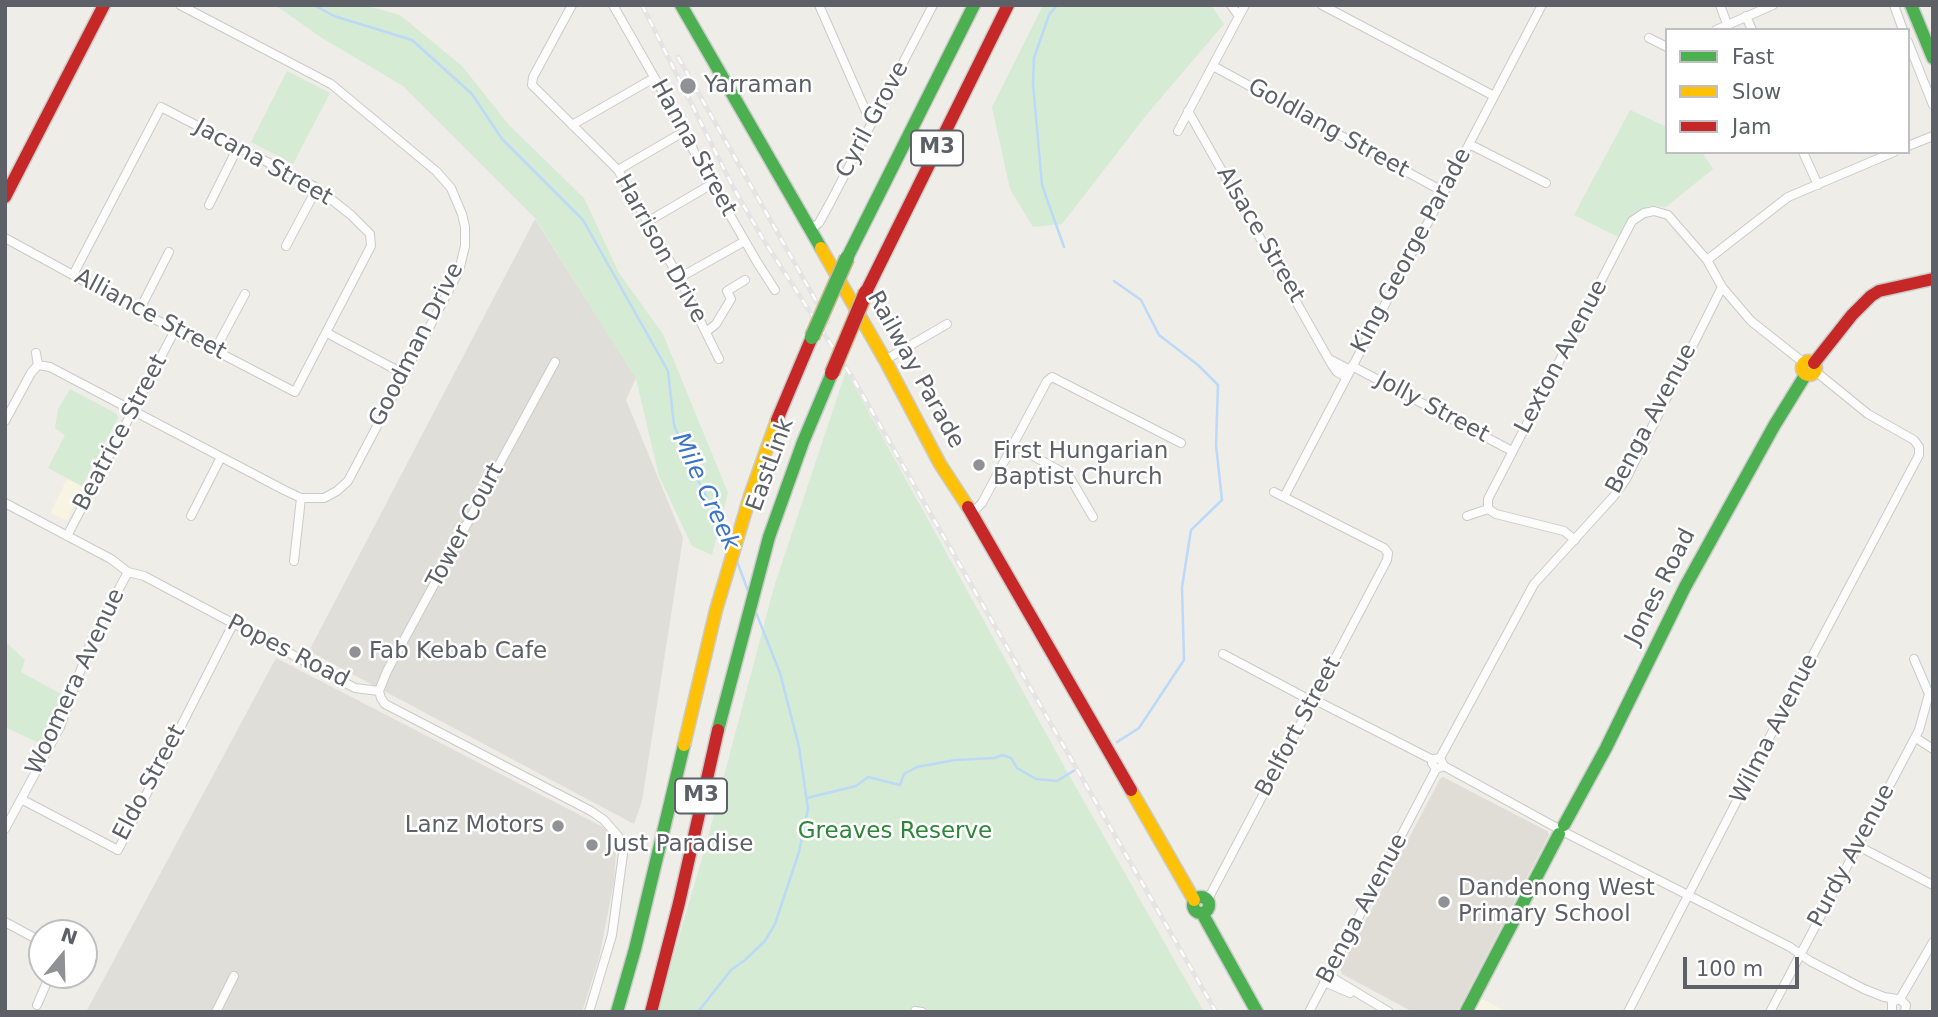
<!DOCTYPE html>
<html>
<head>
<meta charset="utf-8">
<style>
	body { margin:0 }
	#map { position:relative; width:1938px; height:1017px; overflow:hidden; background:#eeede8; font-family:"DejaVu Sans",sans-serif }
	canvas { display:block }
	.frame { position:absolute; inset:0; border:7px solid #5d6067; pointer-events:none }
	.legend { position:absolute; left:1665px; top:28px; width:245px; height:126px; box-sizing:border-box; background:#fff; border:2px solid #bebfc2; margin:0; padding:9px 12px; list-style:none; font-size:21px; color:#5d6067 }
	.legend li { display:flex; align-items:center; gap:14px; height:35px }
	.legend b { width:35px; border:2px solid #bebfc2 }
	.north { position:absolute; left:28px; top:919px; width:70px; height:70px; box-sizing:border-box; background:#fff; border:2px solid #bebfc2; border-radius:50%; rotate:19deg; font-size:19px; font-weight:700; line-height:28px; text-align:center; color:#5d6067 }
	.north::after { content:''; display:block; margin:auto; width:24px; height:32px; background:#909194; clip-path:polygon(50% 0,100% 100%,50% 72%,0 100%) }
	.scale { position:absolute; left:1683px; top:957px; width:116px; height:32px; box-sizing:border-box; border:4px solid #5d6067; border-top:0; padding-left:9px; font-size:21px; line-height:24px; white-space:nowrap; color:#5d6067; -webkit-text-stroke:5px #fff; paint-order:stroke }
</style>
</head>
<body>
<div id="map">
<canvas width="1938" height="1017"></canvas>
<div class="frame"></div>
<ul class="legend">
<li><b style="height:9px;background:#4caf50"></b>Fast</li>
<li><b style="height:9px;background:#ffc107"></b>Slow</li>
<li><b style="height:9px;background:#c62828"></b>Jam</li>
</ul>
<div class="north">N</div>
<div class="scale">100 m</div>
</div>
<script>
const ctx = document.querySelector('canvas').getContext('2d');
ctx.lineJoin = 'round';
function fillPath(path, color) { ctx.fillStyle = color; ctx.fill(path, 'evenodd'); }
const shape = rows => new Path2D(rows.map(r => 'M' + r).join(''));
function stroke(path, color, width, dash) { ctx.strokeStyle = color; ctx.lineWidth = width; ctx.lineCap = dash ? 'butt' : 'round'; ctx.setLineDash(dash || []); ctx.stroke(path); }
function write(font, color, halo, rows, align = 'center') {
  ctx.font = font + ' "DejaVu Sans",sans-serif'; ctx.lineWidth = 5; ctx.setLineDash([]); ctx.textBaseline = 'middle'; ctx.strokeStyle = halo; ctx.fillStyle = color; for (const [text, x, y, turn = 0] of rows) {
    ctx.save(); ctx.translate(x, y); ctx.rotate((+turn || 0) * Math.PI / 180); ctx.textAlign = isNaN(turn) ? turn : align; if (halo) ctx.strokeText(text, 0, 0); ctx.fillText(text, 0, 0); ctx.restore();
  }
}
const commercial = shape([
	[67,479,83,487,67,521,50,513],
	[1480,998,1507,1012,1473,1012]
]);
const industrial = shape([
	[535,219,636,378,626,400,683,538,642,801,634,824,309,651],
	[276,658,605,828,616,851,614,882,599,958,582,1012,86,1012]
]);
const education = shape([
	[1443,777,1547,831,1549,835,1457,1012,1413,1012,1342,974,1340,969,1440,779]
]);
const green = shape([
	[275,5,364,5,400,15,462,66,509,125,584,198,619,273,663,334,728,493,712,555,692,546,659,476,636,379,535,218,403,86,322,38],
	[1043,5,1211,5,1224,24,1148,113,1062,224,1033,227,1010,189,992,107],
	[287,71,330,93,293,164,251,142],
	[1630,110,1667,127,1667,152,1702,152,1713,169,1666,207,1648,206,1632,216,1620,238,1574,215],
	[846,371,1069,775,1204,1012,657,1012,705,848,774,587],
	[70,389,117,414,118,418,82,486,48,468,65,435,55,428,58,409],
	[5,644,8,644,25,660,21,672,63,695,58,712,41,744,5,727]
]);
const stream = shape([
	[314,5,334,16,412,40,472,94,502,139,583,220,668,371,674,425,692,469,730,542],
	[1057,5,1049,15,1034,58,1033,84,1042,185,1064,247],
	[1114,281,1141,300,1159,335,1198,365,1218,385,1216,445,1222,500,1191,530,1182,587,1184,660,1139,728,1117,742],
	[737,561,748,591],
	[807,798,856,786,868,777,900,785,904,774,917,767,955,760,994,758,1003,755,1011,758,1017,768,1036,779,1057,781,1075,770],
	[698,1012,731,970,745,960,765,941,775,924,799,852,808,809,799,747,780,673,755,610]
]);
const street = shape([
	[572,5,533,77,532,85,618,170,677,274,719,359],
	[613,5,685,131,696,156,757,262,775,290],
	[819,5,871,123],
	[1231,5,1239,16],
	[1322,5,1494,96],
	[1720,5,1727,24],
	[1894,5,1903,30],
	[1746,16,1752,30],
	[1716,30,1773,5],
	[1649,38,1667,47],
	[1908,42,1933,105],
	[1213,66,1444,192],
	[1188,111,1332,365,1337,372,1346,377],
	[572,125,654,78],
	[1178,131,1245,5],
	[1469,144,1546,183],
	[1908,146,1933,136],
	[1803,152,1818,185],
	[618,170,685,131],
	[209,205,238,147],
	[647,222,712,184],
	[809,231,819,223,830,203,933,5],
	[5,238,139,311,295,392,371,246,370,234,351,215,317,188,161,107,73,275],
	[286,246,317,188],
	[1707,260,1788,197,1894,152],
	[679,278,745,241],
	[139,311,169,252],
	[706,332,716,324,731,299,727,291,745,280],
	[327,333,404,374],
	[215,350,245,294],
	[36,353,38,365],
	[885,360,947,324],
	[1331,360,1350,370],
	[1352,366,1512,451],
	[5,421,31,373,38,365,50,367,284,490,301,498,324,498,337,491,348,481,459,271,465,246,465,227,462,214,451,188,436,171,331,84,180,5],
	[1014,445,1069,476,1093,517],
	[1284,497,1542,5],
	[5,503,111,559,128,572,144,576,355,688,379,691,381,698,385,704,591,811,604,820,618,836,623,854,612,935,589,1012],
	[1488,509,1488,499,1632,221,1644,213,1654,211,1668,215,1707,260,1722,287,1751,321,1804,363],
	[1488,509,1496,514,1564,531,1575,540],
	[972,513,982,503,1047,381,1052,377,1181,443],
	[191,516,220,459],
	[1467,516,1488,509],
	[67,536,175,330],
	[294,561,301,498],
	[1223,654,1308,699,1317,701,1433,760],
	[379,691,387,671,555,362],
	[1916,738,1933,749],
	[1440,758,1534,584,1614,496,1626,479,1722,287],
	[1444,766,1557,828],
	[21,799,118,850,233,624],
	[5,829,60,727,92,639,128,572],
	[1566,833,1790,947,1810,961,1864,989,1884,997,1897,999],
	[1858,846,1933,885],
	[1207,901,1387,560,1388,553,1384,548,1274,492],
	[5,922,42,942],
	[1328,975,1389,1012],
	[1324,982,1350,993],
	[1900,999,1933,942],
	[37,1005,50,975],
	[915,1011,922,1012],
	[216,1012,234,976],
	[1309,1012,1436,769,1444,766,1440,758,1434,759,1432,763,1436,769],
	[1628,1012,1779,719,1919,455,1919,447,1914,440,1868,414,1815,371],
	[1770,1012,1919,730,1929,694,1914,659],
	[1892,1012,1892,1002,1900,999,1906,1005,1905,1012]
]);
const fast = shape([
	[681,5,821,248],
	[1911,5,1933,58],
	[847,258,974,5],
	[718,730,769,537,803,442,832,373],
	[1564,825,1606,748,1685,587,1774,426,1806,374],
	'1193 905a8 8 0 1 1 16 0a8 8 0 1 1-16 0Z',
	[1202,913,1257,1012],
	[617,1012,635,949,684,745],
	[1466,1012,1559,834]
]);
const slow = shape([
	[821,248,885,360,940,464,968,507],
	'1802 368a7 7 0 1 1 14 0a7 7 0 1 1-14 0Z',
	[684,745,716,610,751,493,777,420],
	[1131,790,1194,900]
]);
const jam = shape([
	[5,197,104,5],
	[866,292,1008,5],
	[1814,363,1852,315,1871,296,1879,291,1933,279],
	[777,420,812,337],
	[968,507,1131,790],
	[651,1012,679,903,718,730]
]);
const rail = shape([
	[642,5,733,187,763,239,854,380,1216,1012],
	[678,57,828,322]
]);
const fastBridge = shape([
	[812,337,847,258]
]);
const jamBridge = shape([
	[832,373,866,292]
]);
const markers = [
	[688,86,9,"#909194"],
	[979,465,7,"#909194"],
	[355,652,7,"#909194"],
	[558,826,7,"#909194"],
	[592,845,7,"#909194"],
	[1444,902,7,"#909194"]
];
const shields = [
	[937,148,52],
	[701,796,52]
];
const shieldNames = [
	["M3",937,148],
	["M3",701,796]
];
const poiNames = [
	["Yarraman",704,86],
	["First Hungarian",993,452],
	["Baptist Church",993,478],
	["Fab Kebab Cafe",369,652],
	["Lanz Motors",544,826,"right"],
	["Just Paradise",606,845],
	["Dandenong West",1458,889],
	["Primary School",1458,915]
];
const streetNames = [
	["Cyril Grove",873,120,-62],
	["Goldlang Street",1328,129,29],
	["Hanna Street",693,148,61],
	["Jacana Street",263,163,29],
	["Alsace Street",1260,235,60],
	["Harrison Drive",660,249,61],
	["King George Parade",1412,251,-62],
	["Alliance Street",150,315,28],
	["Goodman Drive",417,345,-63],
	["Lexton Avenue",1562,357,-62],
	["Railway Parade",915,370,61],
	["Jolly Street",1432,408,28],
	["Benga Avenue",1652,419,-62],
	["Beatrice Street",121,433,-62],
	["EastLink",771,465,-70],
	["Tower Court",466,526,-62],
	["Jones Road",1661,587,-63],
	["Popes Road",288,652,27],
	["Woomera Avenue",76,682,-65],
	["Belfort Street",1299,727,-62],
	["Wilma Avenue",1775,729,-63],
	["Eldo Street",150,783,-62],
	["Purdy Avenue",1852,856,-62],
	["Benga Avenue",1363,909,-62]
];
const parkNames = [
	["Greaves Reserve",895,832]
];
const waterNames = [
	["Mile Creek",705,492,65]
];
fillPath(commercial, '#f7f4e1');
fillPath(industrial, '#dfded9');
fillPath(education, '#dfddd6');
fillPath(green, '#d5ebd4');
stroke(stream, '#bcd9f8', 2.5);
stroke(street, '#cacac9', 10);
stroke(fast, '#cacbca', 15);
stroke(slow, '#cacbca', 15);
stroke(jam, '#cacbca', 15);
stroke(street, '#fcfcfc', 8);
stroke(fast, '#4caf50', 12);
stroke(slow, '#ffc107', 12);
stroke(jam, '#c62828', 12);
stroke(rail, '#e5e4e4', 5);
stroke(rail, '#fff', 2.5, [8]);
stroke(fastBridge, '#c6bb94', 17, []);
stroke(jamBridge, '#c6bb94', 17, []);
stroke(fastBridge, '#4caf50', 14);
stroke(jamBridge, '#c62828', 14);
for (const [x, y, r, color] of markers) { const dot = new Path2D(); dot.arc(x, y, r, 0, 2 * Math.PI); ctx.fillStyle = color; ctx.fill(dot); stroke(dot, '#fff', 2.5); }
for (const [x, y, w] of shields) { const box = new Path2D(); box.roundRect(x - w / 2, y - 17.5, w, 35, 5); ctx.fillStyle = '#fff'; ctx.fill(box); stroke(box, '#5d6067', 2); }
write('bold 21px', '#5d6067', null, shieldNames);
write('23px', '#5d6067', '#fff', poiNames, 'left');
write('23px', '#5d6067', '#fff', streetNames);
write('23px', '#2d8639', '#fff', parkNames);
write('italic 24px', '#3b73c6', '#fff', waterNames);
</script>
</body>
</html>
